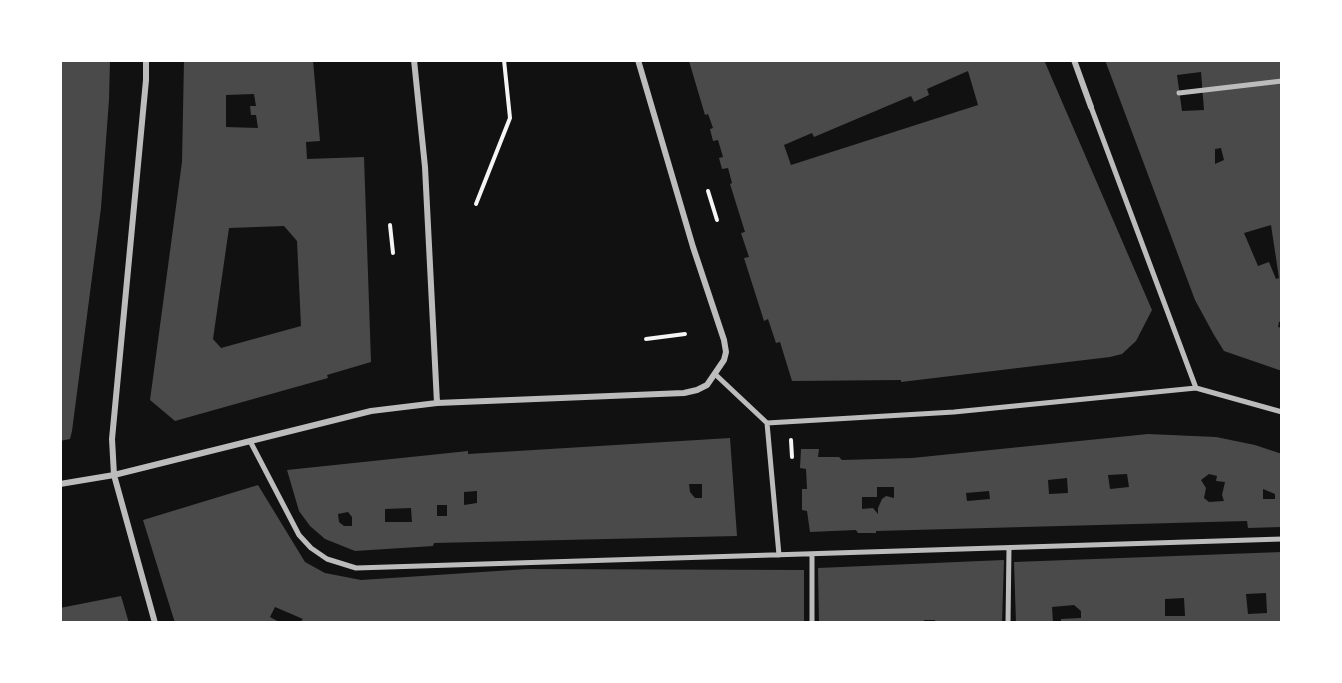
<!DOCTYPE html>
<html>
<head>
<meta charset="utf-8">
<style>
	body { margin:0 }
	#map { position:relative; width:1342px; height:683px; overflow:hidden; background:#111; font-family:Commissioner,sans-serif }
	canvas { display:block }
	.frame { position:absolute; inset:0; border:62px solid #fff; pointer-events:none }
</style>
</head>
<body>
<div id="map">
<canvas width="1342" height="683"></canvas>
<div class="frame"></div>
</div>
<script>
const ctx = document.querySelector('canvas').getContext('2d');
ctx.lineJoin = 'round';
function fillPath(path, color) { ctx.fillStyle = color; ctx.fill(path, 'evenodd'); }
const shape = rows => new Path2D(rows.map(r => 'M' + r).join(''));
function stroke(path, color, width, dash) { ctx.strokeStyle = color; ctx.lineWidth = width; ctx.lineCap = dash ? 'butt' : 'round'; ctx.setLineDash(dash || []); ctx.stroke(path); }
const building = shape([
	[60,60,110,60,109,100,101,208,72,431,70,439,60,441,60,182,62,182,62,177,60,175],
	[184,60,313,60,320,141,306,142,307,159,364,157,371,362,327,375,328,378,175,421,150,400,182,162],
	[254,94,256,106,250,106,251,115,256,115,258,128,226,127,226,95],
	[284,226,297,241,301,326,221,348,213,339,229,228],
	[693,60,1044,60,1152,310,1136,341,1122,354,1110,357,901,382,901,380,792,381,780,342,776,343,768,319,764,321,744,258,749,257,741,233,745,232,730,184,732,183,728,168,722,169,719,158,723,157,718,140,713,141,710,129,713,128,708,114,705,115,689,61],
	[968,71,978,105,791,165,784,145,812,133,814,137,911,96,914,102,929,95,927,89],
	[1105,60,1282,60,1282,321,1279,322,1278,327,1282,328,1282,371,1224,351,1214,335,1195,300],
	[1201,72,1204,110,1182,111,1177,75],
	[1221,148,1224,160,1215,164,1215,149],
	[1271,225,1279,278,1276,279,1269,262,1258,266,1244,233],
	[1148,434,1216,437,1255,445,1282,454,1282,527,1248,528,1247,521,876,531,876,533,858,533,856,530,810,532,807,511,802,510,802,489,807,489,806,469,800,468,801,449,819,449,818,457,839,457,842,460,912,458],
	[1127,474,1129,487,1110,489,1108,475],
	[1209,474,1217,476,1216,481,1225,482,1222,495,1224,501,1209,502,1204,498,1206,488,1201,480],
	[1067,478,1068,493,1049,494,1048,480],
	[877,487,894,487,894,498,886,496,882,499,878,508,878,514,873,508,862,509,862,497,877,497],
	[1263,489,1275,494,1275,499,1263,499],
	[989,491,990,499,967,501,966,493],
	[730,438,737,536,434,543,433,546,355,551,325,539,310,526,299,511,287,470,468,451,468,454],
	[689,484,702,484,702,498,695,498,690,492],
	[477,491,477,503,464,505,464,492],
	[437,505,447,505,447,516,437,516],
	[411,508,412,522,385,522,385,509],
	[348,512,352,517,352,526,344,526,339,522,338,514],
	[258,485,305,562,325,573,361,580,527,569,804,570,804,623,299,623,303,619,275,607,270,617,281,623,175,623,143,520],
	[1282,552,1282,623,1144,623,1144,621,1117,623,1061,623,1061,619,1081,618,1081,611,1074,605,1052,607,1053,623,1016,623,1014,562],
	[1266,593,1267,613,1248,614,1246,594],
	[1184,598,1185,616,1165,616,1165,599],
	[1004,560,1002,623,935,623,935,620,924,620,924,623,819,623,818,568],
	[121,596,129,623,60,623,60,608]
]);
const path = shape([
	[708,191,717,220],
	[476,204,510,118,504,60],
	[390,225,393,253],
	[646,339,685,334],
	[791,440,792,457]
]);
const pedestrian = shape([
	[1179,93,1282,81],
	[1091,107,1196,388],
	[716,375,767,423,954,412,1196,388,1282,412],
	[767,423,779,555],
	[250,441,299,535,311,548,327,559,356,568,1282,539],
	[812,555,812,623],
	[1008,623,1009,548]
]);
const minor = shape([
	[146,60,146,80,112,439,114,475,155,623],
	[414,60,425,167,437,403],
	[1074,60,1091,107],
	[60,484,114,475,371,411,437,403,684,393,697,390,707,385,724,360,726,352,724,340,693,247,638,60]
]);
fillPath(building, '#4a4a4a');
stroke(path, '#f5f5f5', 4);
stroke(pedestrian, '#bcbcbc', 5);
stroke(minor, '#bcbcbc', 6);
</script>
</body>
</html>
